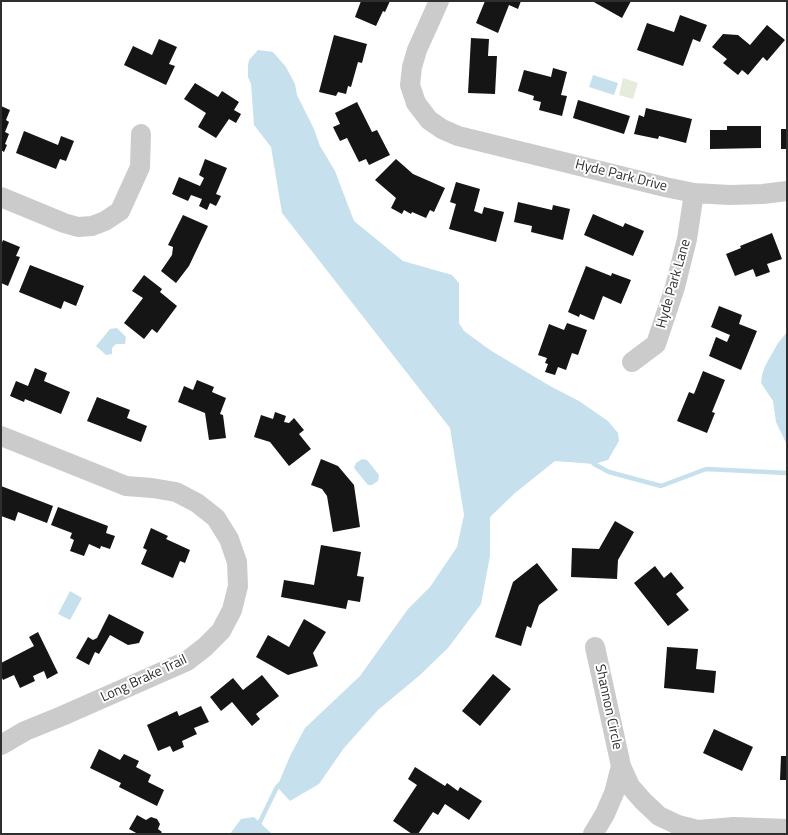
<!DOCTYPE html>
<html>
<head>
<meta charset="utf-8">
<style>
	body { margin:0 }
	#map { position:relative; width:788px; height:835px; overflow:hidden; background:#fff; font-family:"Titillium Web",sans-serif }
	canvas { display:block }
	.frame { position:absolute; inset:0; border:2px solid #2e2e2e; pointer-events:none }
</style>
</head>
<body>
<div id="map">
<canvas width="788" height="835"></canvas>
<div class="frame"></div>
</div>
<script>
const ctx = document.querySelector('canvas').getContext('2d');
ctx.lineJoin = 'round';
function fillPath(path, color) { ctx.fillStyle = color; ctx.fill(path, 'evenodd'); }
const shape = rows => new Path2D(rows.map(r => 'M' + r).join(''));
function stroke(path, color, width, dash) { ctx.strokeStyle = color; ctx.lineWidth = width; ctx.lineCap = dash ? 'butt' : 'round'; ctx.setLineDash(dash || []); ctx.stroke(path); }
function write(font, color, halo, rows, align = 'center') {
  ctx.font = font + ' "Titillium Web",sans-serif'; ctx.lineWidth = 4; ctx.setLineDash([]); ctx.textBaseline = 'middle'; ctx.strokeStyle = halo; ctx.fillStyle = color; for (const [text, x, y, turn = 0] of rows) {
    ctx.save(); ctx.translate(x, y); ctx.rotate((+turn || 0) * Math.PI / 180); ctx.textAlign = isNaN(turn) ? turn : align; if (halo) ctx.strokeText(text, 0, 0); ctx.fillText(text, 0, 0); ctx.restore();
  }
}
const green = shape([
	[623,78,638,83,633,99,619,95]
]);
const water = shape([
	[258,50,273,52,286,67,295,84,297,95,314,129,320,146,335,171,354,221,403,261,452,275,459,283,459,323,464,331,490,350,550,386,579,401,608,421,618,433,619,441,608,460,594,464,555,461,515,493,490,517,490,556,481,604,448,648,420,675,378,710,344,748,319,784,290,801,277,787,290,756,305,728,360,676,408,609,430,587,457,547,464,515,450,428,282,213,271,147,254,125,251,84,248,77,248,65,249,60],
	[593,75,618,83,614,95,589,87],
	[117,328,126,337,125,344,116,344,112,348,112,354,106,355,96,346,110,329],
	[787,332,787,445,776,422,773,401,761,383,762,375,765,366,778,343],
	[362,459,367,460,379,475,378,481,372,485,368,485,354,468,356,463],
	[70,591,82,598,70,620,58,614],
	[254,817,272,834,230,834,241,819]
]);
const stream = shape([
	[590,459,594,464,609,472,661,486,706,469,787,473],
	[254,834,277,787,281,783]
]);
const building = shape([
	[361,1,390,1,385,12,383,11,376,26,355,17],
	[485,1,521,1,518,9,509,5,498,33,476,23],
	[592,1,631,1,622,18],
	[680,15,707,25,700,42,693,39,683,66,637,50,647,23,674,32],
	[767,25,785,40,767,61,763,57,748,75,742,70,738,75,723,63,727,59,712,47,723,34,738,35,750,45],
	[334,35,367,44,362,63,358,62,351,87,348,86,346,94,338,92,336,96,319,92],
	[471,38,489,39,488,56,497,56,495,94,468,93],
	[159,39,177,47,169,64,175,66,166,85,124,65,133,46,152,55],
	[553,68,567,72,561,95,567,96,562,116,539,110,541,102,533,100,534,96,518,91,524,70,551,77],
	[195,83,218,97,222,91,239,102,234,110,241,114,236,123,229,119,216,138,198,127,206,113,184,99],
	[578,100,630,116,624,134,573,118],
	[357,102,372,132,377,130,390,155,369,165,366,159,359,162,347,138,340,141,333,127,340,124,335,113],
	[1,106,10,110,6,120,9,122,5,132,9,134,5,144,7,145,4,152,1,150],
	[646,108,692,119,686,143,659,136,658,139,634,134,639,115,644,117],
	[727,126,761,126,761,148,710,149,710,130,727,130],
	[781,129,787,129,787,149,781,149],
	[24,131,58,145,61,136,74,141,66,161,60,159,56,169,16,153],
	[205,159,227,168,216,194,221,196,216,206,210,203,207,210,199,206,202,199,191,195,188,201,172,194,179,177,200,186,204,178,199,175],
	[396,159,413,174,445,188,434,212,430,210,426,218,412,212,411,214,404,210,402,214,391,208,396,198,375,180],
	[456,182,480,189,474,211,482,214,484,207,504,212,496,242,449,229,456,204,450,202],
	[518,202,552,210,553,205,570,209,563,240,531,232,532,226,514,222],
	[593,214,623,227,625,223,644,231,633,256,584,235],
	[183,215,208,226,189,266,176,283,161,271,172,255,173,247,168,245],
	[772,233,782,259,767,264,770,272,756,277,753,269,735,276,726,254,741,248,740,246],
	[3,240,20,247,16,256,20,257,8,286,1,283,1,245],
	[30,265,84,286,76,306,64,301,61,309,19,292],
	[586,266,611,276,612,273,631,280,621,304,603,296,594,320,580,314,579,317,568,312],
	[144,275,162,289,160,292,177,306,157,333,152,329,144,339,124,323,143,298,132,291],
	[719,306,742,315,739,324,757,331,741,370,709,356,716,337,727,342,730,335,711,327],
	[567,323,587,330,578,355,572,353,566,370,558,367,555,375,545,372,548,364,545,363,547,358,538,355,549,324,564,330],
	[35,368,47,373,44,381,70,392,61,414,25,399,24,402,10,396,16,381,28,386],
	[703,371,725,380,712,412,715,413,707,433,677,421,689,392,694,394],
	[197,380,214,387,212,392,226,398,220,414,223,415,226,438,209,440,205,413,178,402,184,386,193,390],
	[97,397,130,410,127,418,147,426,141,442,87,421],
	[275,412,286,416,284,422,289,423,294,418,304,430,299,434,311,449,289,466,270,442,254,437,261,415,273,419],
	[321,459,338,466,354,485,360,527,333,532,327,496,322,489,311,485],
	[1,486,53,506,47,523,18,512,15,521,1,516],
	[58,507,108,526,106,533,115,536,110,549,101,546,100,549,89,544,84,556,70,551,74,540,70,538,72,533,51,525],
	[615,521,634,532,618,560,617,579,571,577,572,548,599,549],
	[151,528,168,536,166,539,190,550,185,563,180,561,173,578,141,564,147,550,143,548],
	[321,545,361,552,357,576,364,577,360,602,348,600,346,609,281,597,284,580,314,585],
	[537,563,558,590,539,605,531,628,527,626,521,646,495,637,513,582],
	[655,566,664,578,671,572,684,588,676,594,689,610,668,626,634,583],
	[109,614,144,632,139,643,128,645,110,635,99,654,95,652,89,665,76,658,88,637,93,640,97,638],
	[304,619,326,632,313,653,318,666,288,675,256,657,268,635,289,647],
	[38,632,58,673,47,679,44,671,33,676,35,681,20,688,14,675,3,680,1,676,1,663,34,646,29,637],
	[667,647,698,649,696,669,716,671,714,693,664,688],
	[493,674,511,689,480,726,462,711],
	[262,675,279,696,256,714,260,719,252,726,232,702,221,711,210,697,233,678,243,690],
	[201,706,209,722,194,728,197,734,182,741,184,747,173,752,170,746,158,751,147,725,177,711,179,716],
	[714,729,753,747,742,771,703,753],
	[99,749,120,760,124,754,139,761,136,767,151,775,148,782,164,790,157,806,119,787,121,783,90,768],
	[781,756,787,756,787,780,780,780],
	[415,767,445,786,447,783,458,791,460,787,482,801,469,820,445,804,438,815,433,812,418,834,412,834,393,821,417,785,408,779],
	[137,815,146,820,151,817,157,819,160,824,158,829,162,832,160,834,138,834,129,829]
]);
const minor = shape([
	[439,1,417,50,412,67,410,85,416,103,429,120,442,129,458,136,665,187,694,193,730,195,763,194,787,191],
	[1,197,64,223,78,227,92,226,105,221,120,211,140,167,141,134],
	[632,362,656,344,675,287,687,239,694,193],
	[1,436,126,486,152,488,176,492,197,503,216,518,229,539,237,562,238,586,232,610,221,631,205,647,187,661,62,716,25,731,1,745],
	[595,647,621,766,630,786,643,801,659,816,678,825,698,830],
	[686,831,734,827,787,829],
	[593,834,605,814,614,793,621,766]
]);
const streetNames = [
	["Hyde Park Drive",621,176,14],
	["Hyde Park Lane",674,284,-74],
	["Long Brake Trail",144,679,-25],
	["Shannon Circle",608,707,78]
];
fillPath(green, '#e6ecdb');
fillPath(water, '#c6e1ed');
stroke(stream, '#c6e1ed', 4.5);
fillPath(building, '#151515');
stroke(minor, '#cbcbcb', 20);
write('14px', '#2e2e2e', '#fff', streetNames);
</script>
</body>
</html>
